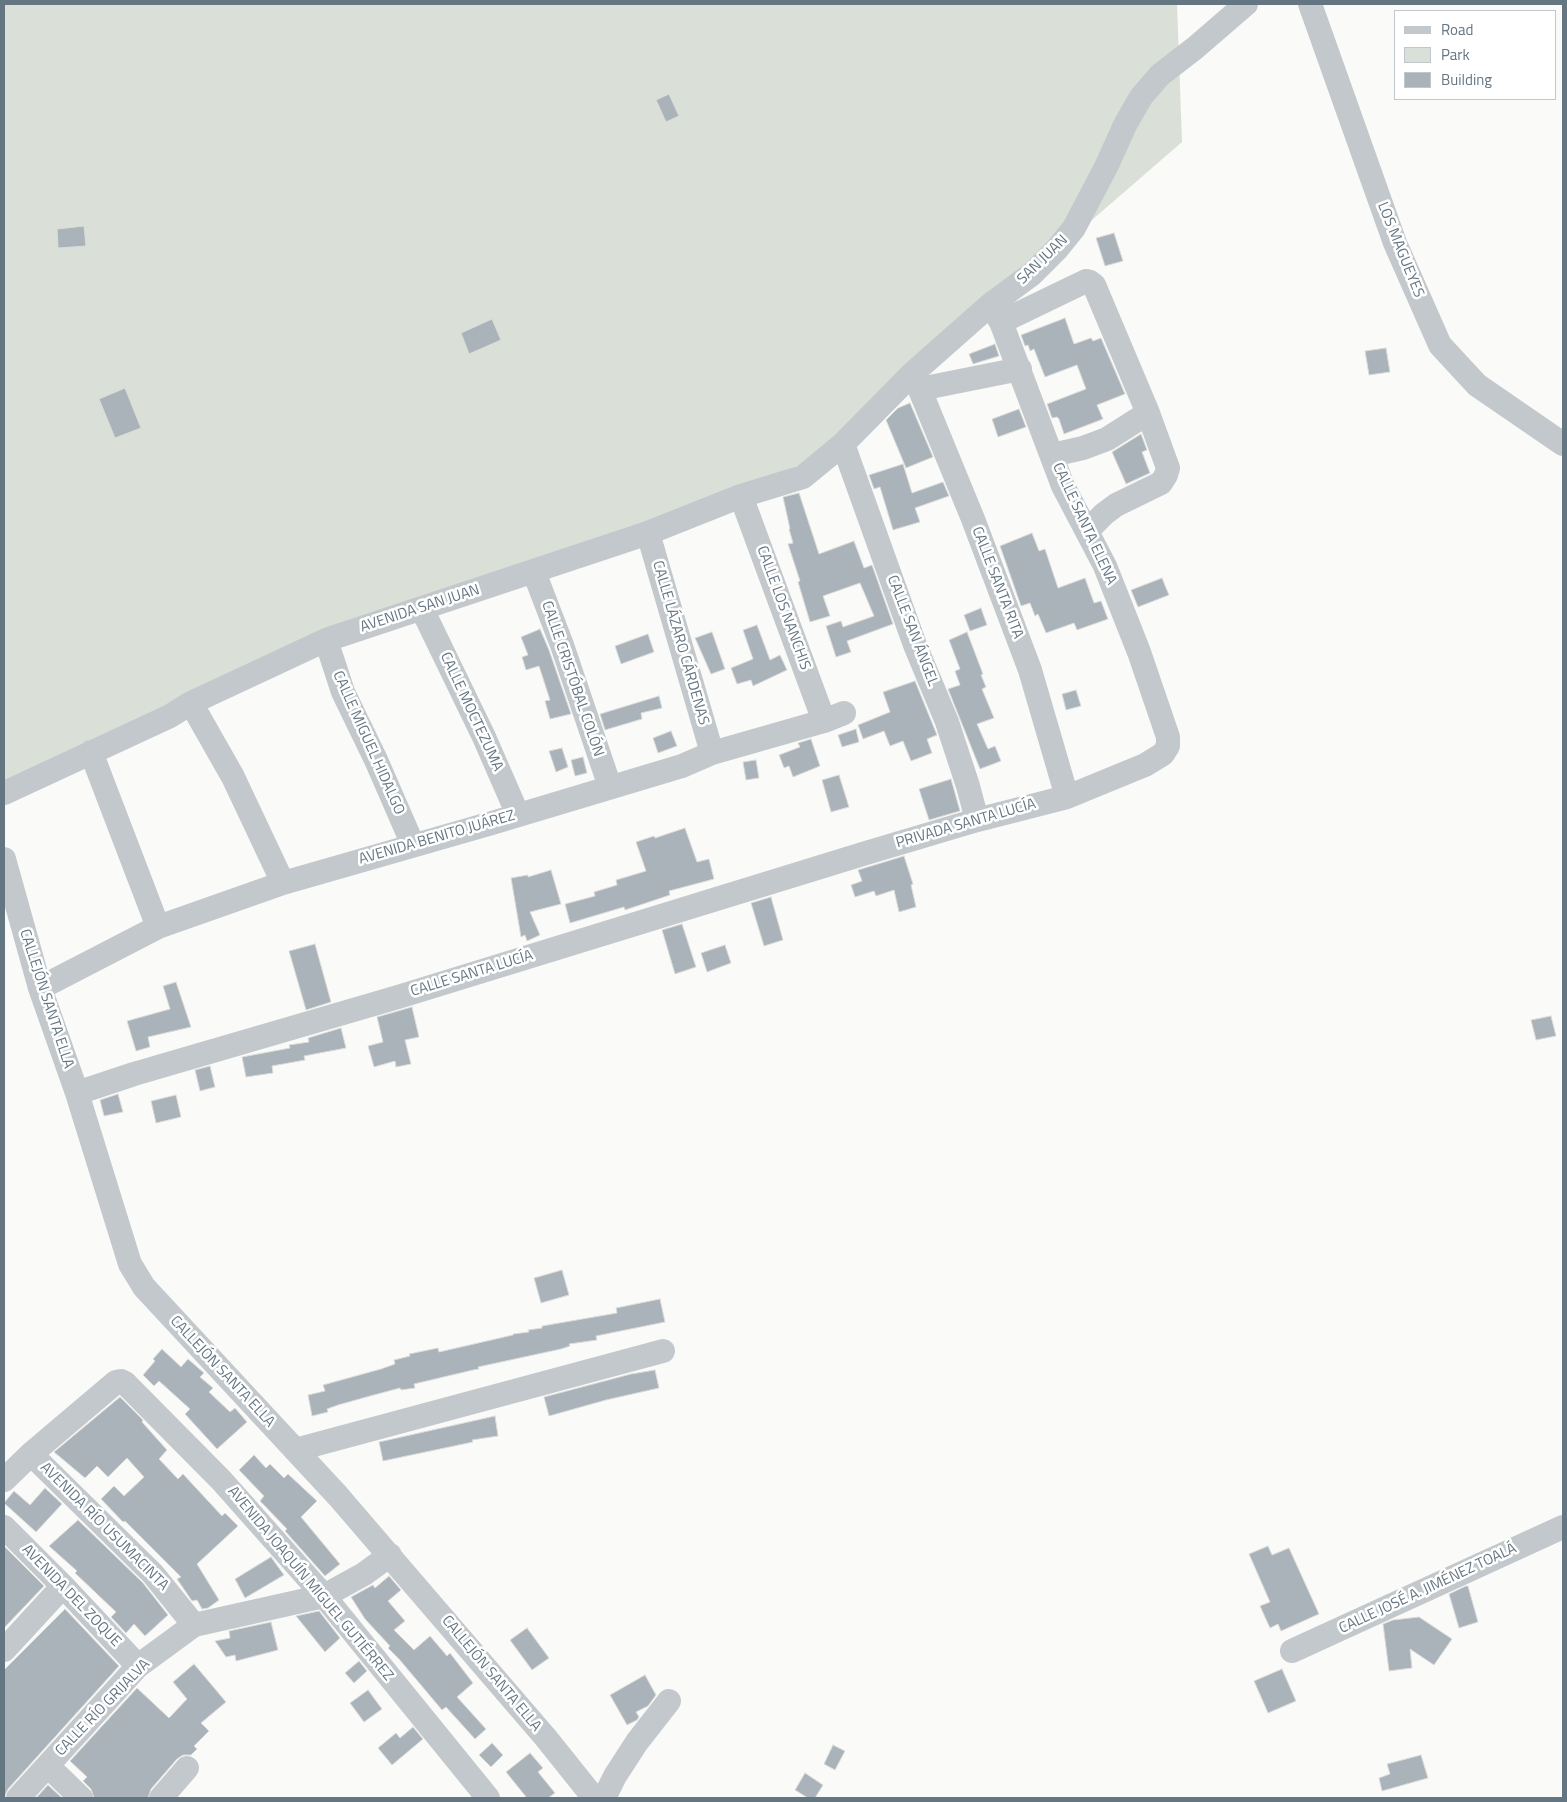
<!DOCTYPE html>
<html>
<head>
<meta charset="utf-8">
<style>
	body { margin:0 }
	#map { position:relative; width:1567px; height:1802px; overflow:hidden; background:#fafaf8; font-family:"Titillium Web",sans-serif }
	canvas { display:block }
	.frame { position:absolute; inset:0; border:5px solid #657683; pointer-events:none }
	.legend { position:absolute; left:1394px; top:10px; width:162px; height:90px; box-sizing:border-box; background:#fff; border:1px solid #c1c8cd; margin:0; padding:6px 9px; list-style:none; font-size:15px; color:#657683 }
	.legend li { display:flex; align-items:center; gap:10px; height:25px }
	.legend b { width:25px; border:1px solid #c1c8cd }
</style>
</head>
<body>
<div id="map">
<canvas width="1567" height="1802"></canvas>
<div class="frame"></div>
<ul class="legend">
<li><b style="height:6px;background:#c3c8cc"></b>Road</li>
<li><b style="height:14px;background:#dadfd7"></b>Park</li>
<li><b style="height:14px;background:#aab3b9"></b>Building</li>
</ul>
</div>
<script>
const ctx = document.querySelector('canvas').getContext('2d');
ctx.lineJoin = 'round';
function fillPath(path, color) { ctx.fillStyle = color; ctx.fill(path, 'evenodd'); }
const shape = rows => new Path2D(rows.map(r => 'M' + r).join(''));
function stroke(path, color, width, dash) { ctx.strokeStyle = color; ctx.lineWidth = width; ctx.lineCap = dash ? 'butt' : 'round'; ctx.setLineDash(dash || []); ctx.stroke(path); }
function write(font, color, halo, rows, align = 'center') {
  ctx.font = font + ' "Titillium Web",sans-serif'; ctx.lineWidth = 5; ctx.setLineDash([]); ctx.textBaseline = 'middle'; ctx.strokeStyle = halo; ctx.fillStyle = color; for (const [text, x, y, turn = 0] of rows) {
    ctx.save(); ctx.translate(x, y); ctx.rotate((+turn || 0) * Math.PI / 180); ctx.textAlign = isNaN(turn) ? turn : align; if (halo) ctx.strokeText(text, 0, 0); ctx.fillText(text, 0, 0); ctx.restore();
  }
}
const green = shape([
	[4,4,1177,4,1182,142,816,459,193,692,4,780]
]);
const building = shape([
	[669,94,679,116,666,122,656,100,669,94],
	[84,226,86,246,58,248,57,229,84,226],
	[1114,233,1123,261,1105,266,1096,238,1114,233],
	[1065,318,1074,344,1091,338,1093,341,1101,338,1125,394,1097,405,1103,419,1064,434,1059,419,1057,417,1052,418,1047,404,1086,389,1077,365,1045,377,1034,349,1030,351,1028,345,1025,346,1021,335,1065,318],
	[492,319,501,340,469,354,461,333,492,319],
	[995,344,999,356,973,364,969,354,995,344],
	[1386,348,1390,372,1369,375,1365,351,1386,348],
	[125,388,141,428,115,438,99,399,125,388],
	[910,403,933,457,906,468,886,420,898,408,910,403],
	[1019,409,1026,427,998,437,992,419,1019,409],
	[1141,434,1147,450,1142,452,1150,473,1126,484,1112,452,1141,434],
	[903,464,912,493,943,482,949,496,915,508,920,522,893,530,880,487,874,489,869,475,903,464],
	[799,493,819,554,854,541,864,568,872,565,893,624,847,641,851,652,836,657,826,626,841,621,843,627,874,616,860,583,823,596,830,616,810,622,798,582,800,581,788,544,793,543,789,529,790,529,783,497,799,493],
	[1032,533,1039,551,1045,549,1058,588,1085,578,1094,603,1101,601,1108,619,1077,630,1074,623,1046,633,1038,614,1035,616,1030,603,1021,606,1000,546,1032,533],
	[1162,578,1169,595,1138,607,1131,590,1162,578],
	[981,608,987,625,970,631,964,615,981,608],
	[757,625,770,660,780,655,787,670,753,686,751,680,737,684,731,668,753,659,743,630,757,625],
	[540,629,549,650,571,714,550,719,545,701,550,700,539,666,526,670,522,657,528,655,521,637,540,629],
	[712,632,725,669,711,674,695,638,712,632],
	[967,632,983,674,981,675,986,687,982,689,994,718,977,724,988,749,995,746,1001,761,980,769,948,689,960,685,955,671,960,669,949,640,967,632],
	[648,634,654,652,621,664,615,646,648,634],
	[915,681,937,735,927,739,932,753,911,761,903,741,890,746,884,731,863,739,858,725,890,712,883,692,915,681],
	[1076,690,1081,706,1066,710,1062,694,1076,690],
	[659,696,662,708,641,713,642,719,605,730,600,714,659,696],
	[856,729,859,742,842,747,838,735,856,729],
	[671,731,677,746,658,753,653,738,671,731],
	[811,739,820,766,793,777,789,766,784,768,779,755,800,747,798,743,811,739],
	[562,748,568,767,556,772,549,751,562,748],
	[583,757,587,773,575,776,571,760,583,757],
	[756,760,759,778,746,780,743,762,756,760],
	[839,775,849,807,831,812,822,780,839,775],
	[951,779,960,811,929,820,919,789,951,779],
	[685,828,697,862,709,859,714,879,669,891,670,895,625,910,624,907,570,923,565,904,595,896,594,892,617,885,616,880,646,871,636,842,654,836,655,838,685,828],
	[904,856,913,884,911,885,916,907,899,912,894,890,876,896,874,891,855,897,851,885,862,881,858,870,904,856],
	[551,870,561,904,530,912,540,935,527,941,525,935,521,937,511,878,528,875,528,877,551,870],
	[771,897,783,940,764,946,751,903,771,897],
	[682,924,696,967,675,974,662,930,682,924],
	[315,944,331,1002,306,1010,289,951,315,944],
	[725,945,731,963,707,972,701,953,725,945],
	[176,982,191,1027,148,1037,150,1047,136,1051,127,1021,170,1009,163,986,176,982],
	[412,1007,419,1037,405,1040,411,1064,396,1067,395,1061,374,1067,368,1046,383,1042,377,1017,412,1007],
	[1551,1016,1556,1036,1536,1040,1531,1020,1551,1016],
	[341,1028,346,1048,304,1056,305,1060,272,1066,273,1073,246,1077,242,1057,290,1048,289,1045,309,1042,308,1038,341,1028],
	[210,1066,215,1087,200,1091,195,1070,210,1066],
	[118,1094,123,1112,104,1116,100,1100,118,1094],
	[176,1095,181,1117,156,1123,151,1101,176,1095],
	[562,1270,569,1295,541,1303,534,1278,562,1270],
	[660,1299,665,1322,596,1336,597,1340,569,1344,570,1346,561,1349,478,1367,479,1369,473,1370,414,1384,415,1388,401,1390,400,1388,370,1396,338,1405,327,1409,328,1412,312,1416,308,1395,325,1391,323,1385,381,1369,395,1364,394,1360,410,1356,409,1354,438,1348,439,1352,513,1335,513,1334,529,1332,528,1330,542,1328,542,1326,617,1313,616,1308,660,1299],
	[162,1349,181,1367,188,1359,204,1373,200,1377,213,1388,209,1392,230,1412,235,1408,247,1422,217,1449,185,1414,190,1409,159,1381,154,1386,143,1375,155,1361,153,1359,162,1349],
	[655,1370,659,1388,606,1400,549,1416,544,1397,631,1374,655,1370],
	[120,1397,143,1420,142,1422,167,1450,159,1459,178,1479,183,1474,222,1516,225,1513,238,1526,197,1564,219,1600,208,1608,202,1609,197,1600,192,1601,177,1579,181,1577,125,1521,123,1522,101,1499,114,1486,124,1496,144,1477,127,1458,108,1477,97,1466,85,1478,54,1452,120,1397],
	[495,1416,498,1436,472,1440,473,1442,383,1461,379,1442,495,1416],
	[254,1455,266,1468,270,1464,284,1478,288,1474,317,1501,301,1517,340,1564,325,1576,285,1531,287,1529,260,1501,264,1496,239,1470,254,1455],
	[45,1488,62,1504,36,1532,4,1503,14,1491,30,1505,45,1488],
	[78,1520,143,1583,168,1615,145,1636,134,1624,126,1633,111,1617,116,1612,75,1573,77,1571,49,1546,78,1520],
	[4,1546,44,1586,4,1628,4,1546],
	[1268,1546,1272,1555,1289,1548,1319,1614,1281,1631,1278,1624,1270,1628,1260,1606,1270,1602,1249,1554,1268,1546],
	[271,1557,284,1575,245,1598,235,1579,271,1557],
	[389,1576,401,1590,388,1601,405,1621,394,1630,414,1650,430,1636,447,1656,450,1653,473,1683,457,1697,486,1729,475,1739,446,1707,442,1710,399,1659,388,1648,390,1646,365,1619,351,1597,373,1585,375,1588,389,1576],
	[1466,1586,1468,1586,1478,1622,1459,1628,1449,1594,1466,1586],
	[65,1609,119,1666,8,1789,4,1798,4,1670,65,1609],
	[319,1611,340,1638,325,1652,296,1616,319,1611],
	[1419,1617,1452,1639,1434,1665,1410,1649,1412,1668,1389,1671,1383,1624,1393,1620,1419,1617],
	[271,1622,278,1650,236,1661,235,1655,226,1657,215,1641,230,1638,229,1631,271,1622],
	[527,1628,549,1658,532,1670,510,1640,527,1628],
	[359,1661,367,1671,354,1683,345,1673,359,1661],
	[194,1664,226,1702,201,1723,209,1731,194,1746,197,1749,191,1755,183,1755,177,1759,151,1789,148,1798,94,1798,91,1789,83,1781,87,1777,70,1761,137,1688,169,1718,187,1699,173,1682,194,1664],
	[1282,1669,1296,1701,1268,1713,1254,1681,1282,1669],
	[645,1675,656,1695,648,1706,636,1712,639,1717,637,1720,627,1725,610,1695,645,1675],
	[368,1690,382,1709,364,1722,350,1703,368,1690],
	[413,1727,423,1739,392,1765,378,1748,396,1733,400,1738,413,1727],
	[492,1743,503,1755,491,1767,479,1755,492,1743],
	[833,1745,845,1751,835,1770,824,1764,833,1745],
	[530,1753,543,1768,538,1772,555,1793,548,1798,527,1798,506,1772,530,1753],
	[1421,1755,1428,1778,1382,1791,1379,1778,1390,1774,1387,1764,1421,1755],
	[805,1773,823,1785,815,1798,808,1798,795,1790,805,1773],
	[48,1785,62,1798,36,1798,48,1785]
]);
const minor = shape([
	[1310,4,1395,243,1440,345,1477,385,1563,444],
	[1001,322,1086,281,1090,282,1094,285,1148,413,1168,468,1166,475,1161,483,1116,505,1104,514,1087,531],
	[913,373,973,519,1030,670,1067,797],
	[920,389,1020,369],
	[843,444,915,645,947,722,968,786,977,820],
	[1052,455,1083,448,1107,439,1148,413],
	[741,496,824,721],
	[648,533,712,753],
	[534,572,562,645,610,787],
	[422,609,484,737,518,815],
	[326,640,343,692,376,760,413,845],
	[191,703,233,777,283,883],
	[91,752,158,927],
	[4,793,170,716,191,703,326,640,648,533,741,496,803,477,843,444,913,373,990,305,1032,274,1057,249,1074,228,1107,165,1125,125,1141,97,1160,75,1195,48,1246,4],
	[4,859,40,988,77,1093,130,1264,144,1287,338,1496,546,1738,594,1798],
	[40,988,158,927,283,883,492,823,682,766,712,753,824,721,844,713],
	[77,1093,134,1074,398,997,866,853,977,820,1067,797,1145,765,1163,754,1168,746,1168,737,1139,652,1105,566,1063,486,1001,322,990,305],
	[295,1450,663,1351],
	[31,1454,153,1574,194,1625],
	[4,1480,31,1454,116,1382,121,1381,125,1383,222,1481,324,1596,488,1798],
	[4,1527,63,1586,138,1666],
	[4,1650,63,1586],
	[1292,1651,1563,1527],
	[48,1766,81,1798],
	[18,1798,138,1666,194,1625,324,1596,364,1574,390,1555],
	[161,1798,187,1768],
	[604,1798,615,1776,637,1742,669,1701]
]);
const streetNames = [
	["LOS MAGUEYES",1400,250,68],
	["SAN JUAN",1043,260,-44],
	["CALLE SANTA ELENA",1084,524,65],
	["CALLE SANTA RITA",997,583,69],
	["CALLE LOS NANCHIS",783,608,70],
	["AVENIDA SAN JUAN",420,609,-18],
	["CALLE SAN ÁNGEL",912,631,69],
	["CALLE LÁZARO CÁRDENAS",680,643,74],
	["CALLE CRISTÓBAL COLÓN",572,679,71],
	["CALLE MOCTEZUMA",471,712,65],
	["CALLE MIGUEL HIDALGO",368,743,66],
	["PRIVADA SANTA LUCÍA",966,824,-16],
	["AVENIDA BENITO JUÁREZ",437,838,-16],
	["CALLE SANTA LUCÍA",472,974,-17],
	["CALLEJÓN SANTA ELLA",46,999,72],
	["CALLEJÓN SANTA ELLA",222,1372,47],
	["AVENIDA RÍO USUMACINTA",104,1527,45],
	["AVENIDA JOAQUÍN MIGUEL GUTIÉRREZ",310,1584,50],
	["CALLE JOSÉ A. JIMÉNEZ TOALÁ",1428,1589,-25],
	["AVENIDA DEL ZOQUE",71,1596,46],
	["CALLEJÓN SANTA ELLA",491,1674,50],
	["CALLE RÍO GRIJALVA",103,1708,-46]
];
fillPath(green, '#dadfd7');
fillPath(building, '#aab3b9');
stroke(building, '#dcdcda', 1);
stroke(minor, '#c3c8cc', 24);
write('15px', '#657683', '#fff', streetNames);
</script>
</body>
</html>
